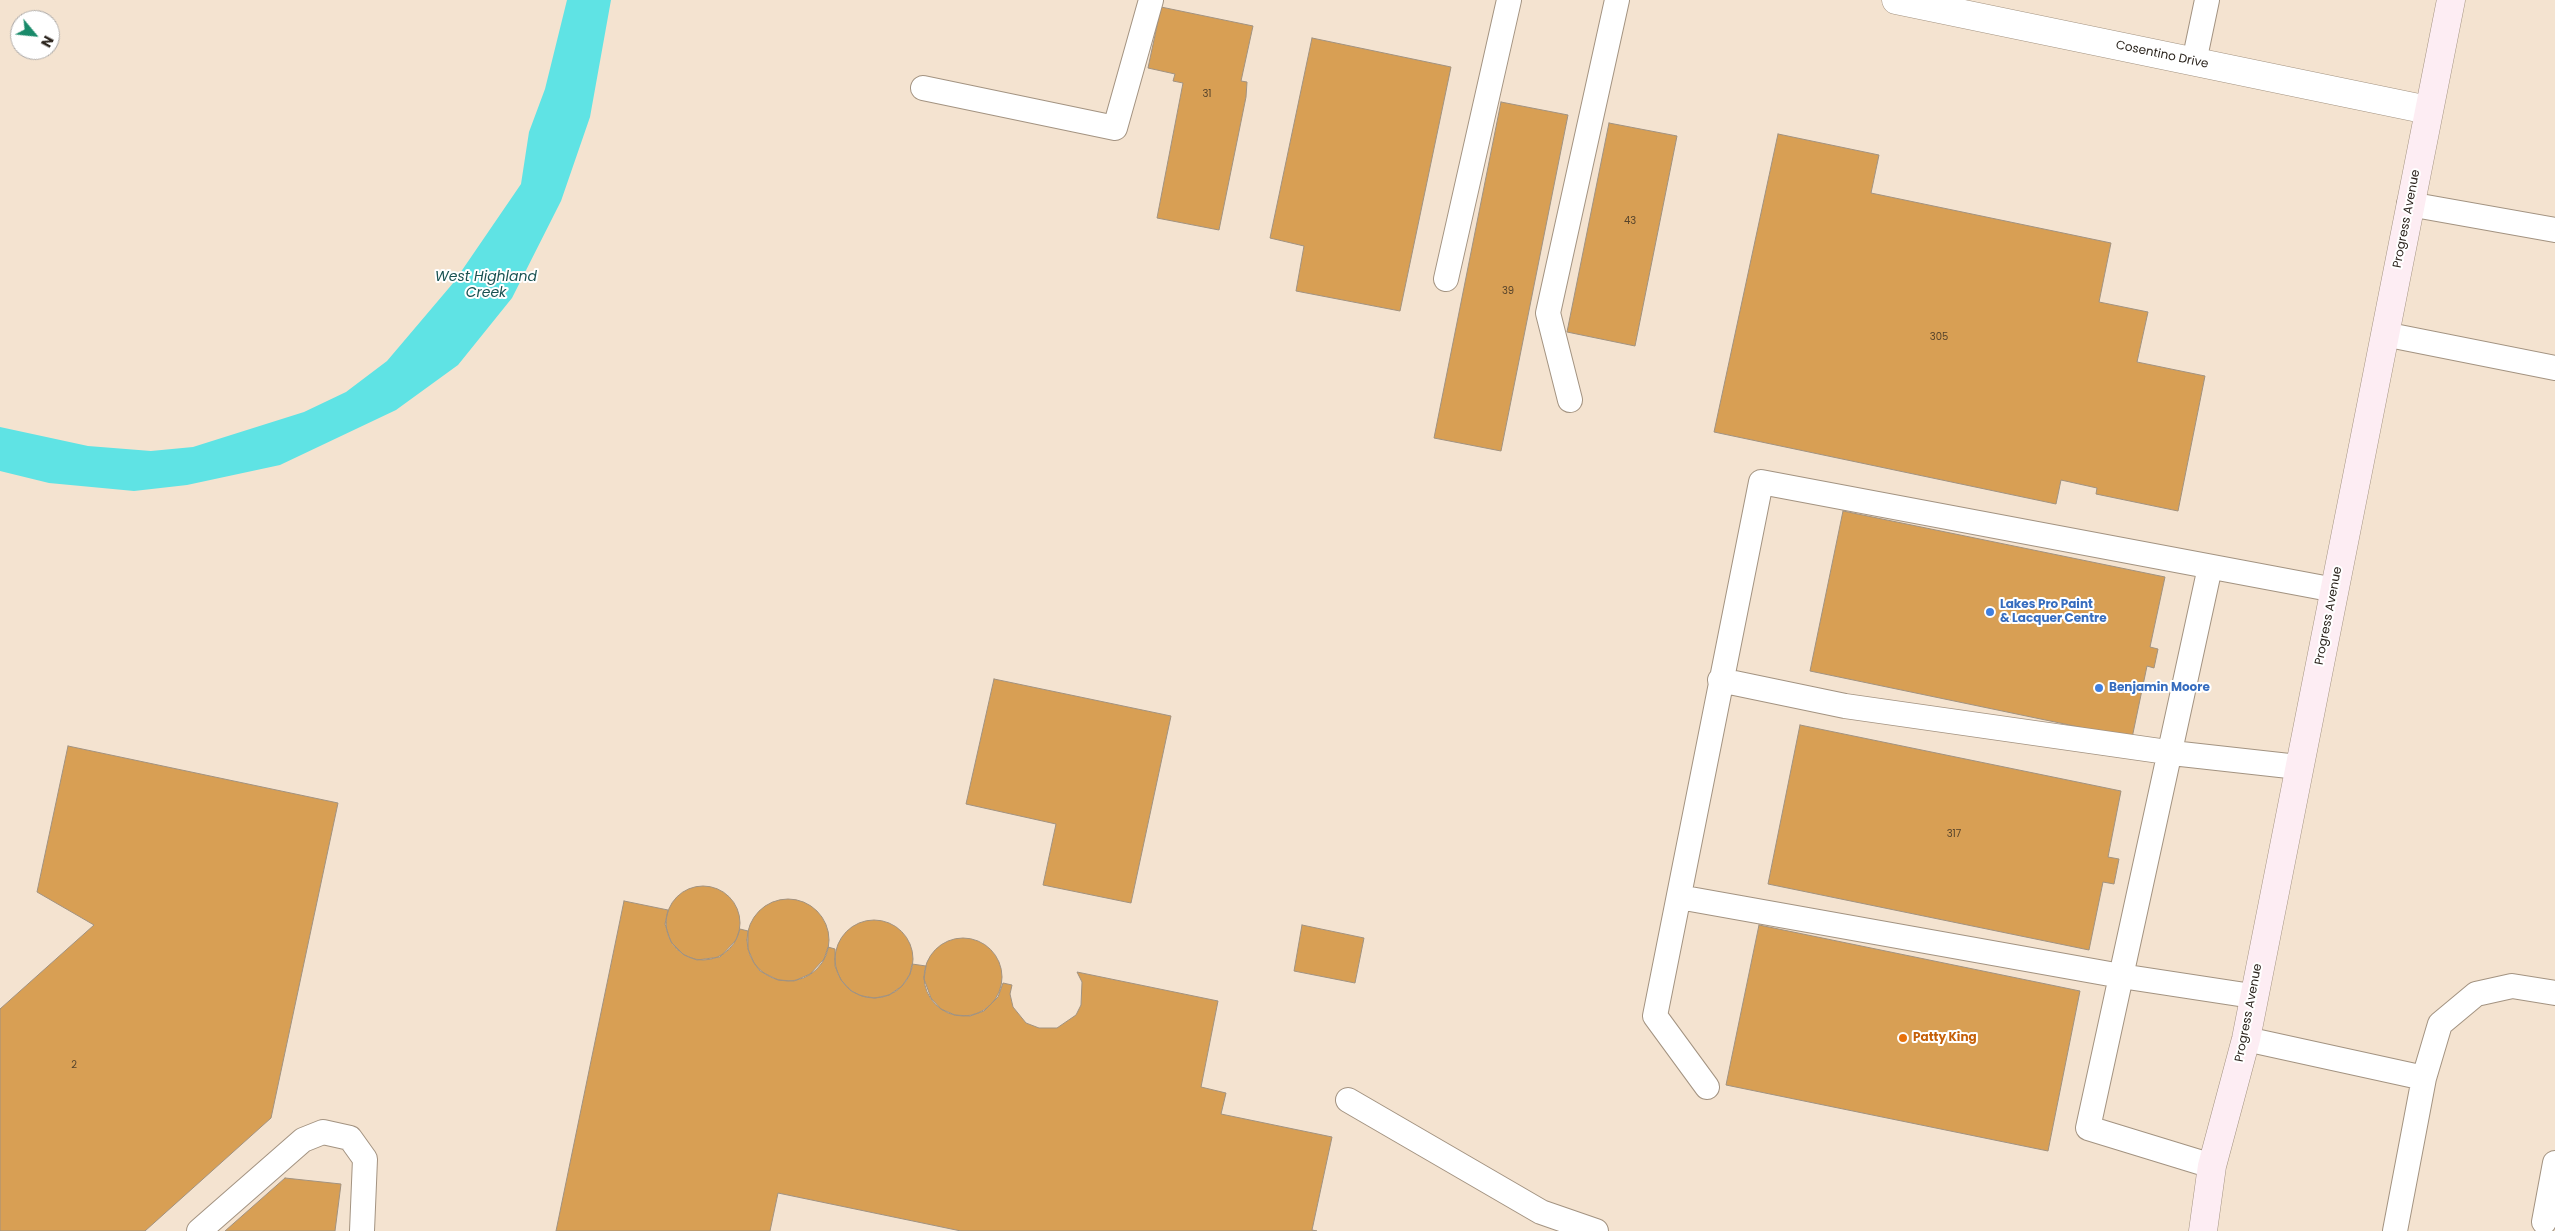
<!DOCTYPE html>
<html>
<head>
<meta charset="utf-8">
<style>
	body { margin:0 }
	#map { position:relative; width:2555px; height:1231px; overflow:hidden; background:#f4e3d0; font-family:Poppins,sans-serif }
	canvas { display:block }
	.north { position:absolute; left:10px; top:10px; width:50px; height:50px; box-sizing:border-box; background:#fff; border:1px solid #aaa7a5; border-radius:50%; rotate:118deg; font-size:14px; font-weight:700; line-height:20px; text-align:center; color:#2b241d }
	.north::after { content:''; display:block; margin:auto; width:18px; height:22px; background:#198a6a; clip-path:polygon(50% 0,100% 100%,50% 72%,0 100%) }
</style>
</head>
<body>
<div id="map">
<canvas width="2555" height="1231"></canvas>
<div class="north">N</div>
</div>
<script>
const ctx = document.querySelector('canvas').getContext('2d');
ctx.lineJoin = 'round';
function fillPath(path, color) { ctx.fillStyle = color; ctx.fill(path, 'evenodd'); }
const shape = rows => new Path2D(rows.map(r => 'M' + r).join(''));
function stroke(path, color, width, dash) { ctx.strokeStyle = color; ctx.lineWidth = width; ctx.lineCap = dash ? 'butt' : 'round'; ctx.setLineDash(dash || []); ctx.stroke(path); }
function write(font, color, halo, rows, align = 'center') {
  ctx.font = font + ' Poppins,sans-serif'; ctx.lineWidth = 4; ctx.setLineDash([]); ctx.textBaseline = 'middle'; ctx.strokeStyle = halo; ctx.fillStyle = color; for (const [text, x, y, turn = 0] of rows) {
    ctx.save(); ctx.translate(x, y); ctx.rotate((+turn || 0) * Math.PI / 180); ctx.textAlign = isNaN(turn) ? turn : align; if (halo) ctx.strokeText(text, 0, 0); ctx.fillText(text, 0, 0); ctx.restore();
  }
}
const water = shape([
	[567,0,611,0,590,117,561,201,512,298,458,365,396,410,280,465,187,485,134,491,49,483,0,471,0,427,88,446,151,451,193,447,304,412,346,392,387,361,454,282,521,184,529,132,545,89]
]);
const building = shape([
	[1161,7,1253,26,1241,81,1247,82,1246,97,1219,230,1157,218,1183,83,1173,81,1175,74,1148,68,1161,7],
	[1312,38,1451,67,1400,311,1296,291,1304,246,1270,238,1312,38],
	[1501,102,1568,115,1501,451,1434,438,1501,102],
	[1609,123,1677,136,1635,346,1567,332,1609,123],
	[1778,134,1879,155,1871,193,2111,243,2099,302,2148,312,2137,362,2205,376,2178,511,2096,494,2097,488,2061,480,2056,504,1714,432,1778,134],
	[1843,511,2165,577,2150,647,2158,649,2154,668,2147,666,2132,738,1810,671,1843,511],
	[994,679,1171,716,1131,903,1043,885,1056,824,966,804,994,679],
	[1800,725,2121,791,2108,857,2119,859,2114,884,2103,882,2089,950,1768,884,1800,725],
	[68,746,338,803,271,1118,145,1231,0,1231,0,1009,94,925,37,892,68,746],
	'666 923a37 37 0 1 1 74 0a37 37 0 1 1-74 0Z',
	'747 940a41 41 0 1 1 82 0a41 41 0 1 1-82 0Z',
	[624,901,668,910,665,924,671,942,684,955,697,960,720,957,736,940,740,929,748,931,748,949,754,963,760,971,778,980,794,981,810,974,824,959,828,947,835,949,835,966,841,980,851,991,862,996,875,998,889,995,902,986,910,974,912,964,926,966,924,979,931,998,941,1009,955,1015,970,1016,984,1011,998,997,1003,983,1012,985,1010,994,1013,1007,1026,1023,1039,1028,1057,1028,1076,1015,1081,1005,1082,982,1077,972,1218,1001,1201,1087,1226,1093,1221,1114,1332,1137,1312,1230,1317,1231,961,1231,778,1193,770,1231,556,1231,624,901],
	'835 959a39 39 0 1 1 78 0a39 39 0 1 1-78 0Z',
	[1302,925,1364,938,1355,983,1294,971,1302,925],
	[1759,925,2080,991,2048,1151,1726,1085,1759,925],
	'924 977a39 39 0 1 1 78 0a39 39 0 1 1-78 0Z',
	[285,1178,341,1184,335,1231,225,1231,285,1178]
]);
const lane = shape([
	[2194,62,2207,0],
	[923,88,1115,128,1151,0],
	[2409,204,2555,230],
	[1446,279,1509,0],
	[2384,334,2555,368],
	[1570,400,1548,313,1617,0],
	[2210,567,2088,1128,2212,1166],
	[1720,680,1845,706,2181,754,2298,767],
	[1679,897,2121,976,2252,996],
	[2246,1039,2424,1078,2395,1231],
	[2424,1078,2440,1024,2476,994,2512,986,2555,993],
	[1707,1087,1655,1016,1761,482,2335,590],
	[1348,1100,1541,1212,1596,1231],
	[2544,1222,2555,1163],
	[199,1231,303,1140,323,1132,350,1138,365,1159,362,1231]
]);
const street = shape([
	[1896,0,2428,110]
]);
const secondary = shape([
	[2203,1231,2212,1166,2246,1039,2451,0]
]);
const markers = [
	[1990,612,5,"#3f7fe0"],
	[2099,688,5,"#3f7fe0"],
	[1903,1038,5,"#e8710a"]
];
const numberNames = [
	["31",1207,94],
	["43",1630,221],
	["39",1508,291],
	["305",1939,337],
	["317",1954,834],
	["2",74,1065]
];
const streetNames = [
	["Cosentino Drive",2162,55,12],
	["Progress Avenue",2407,219,-79],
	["Progress Avenue",2329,616,-79],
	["Progress Avenue",2249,1013,-79]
];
const shopNames = [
	["Lakes Pro Paint",2000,605],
	["& Lacquer Centre",2000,619],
	["Benjamin Moore",2109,688]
];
const foodNames = [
	["Patty King",1913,1038]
];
const waterNames = [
	["West Highland",486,277],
	["Creek",486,293]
];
fillPath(water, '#5fe3e4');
fillPath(building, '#d89f54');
stroke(building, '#a19280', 1);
stroke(lane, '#a39381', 26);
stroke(street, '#a39381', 29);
stroke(secondary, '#a39381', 29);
stroke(lane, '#fff', 24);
stroke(street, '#fff', 28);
stroke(secondary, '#fdedf3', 28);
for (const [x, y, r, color] of markers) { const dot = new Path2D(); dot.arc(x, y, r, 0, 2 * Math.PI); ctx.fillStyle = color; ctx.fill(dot); stroke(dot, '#fff', 2); }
write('10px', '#56432b', null, numberNames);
write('12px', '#2b241d', '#fff', streetNames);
write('bold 12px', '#366cbe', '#fff', shopNames, 'left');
write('bold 12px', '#c56008', '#fff', foodNames, 'left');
write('italic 14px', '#185151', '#fff', waterNames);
</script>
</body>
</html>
